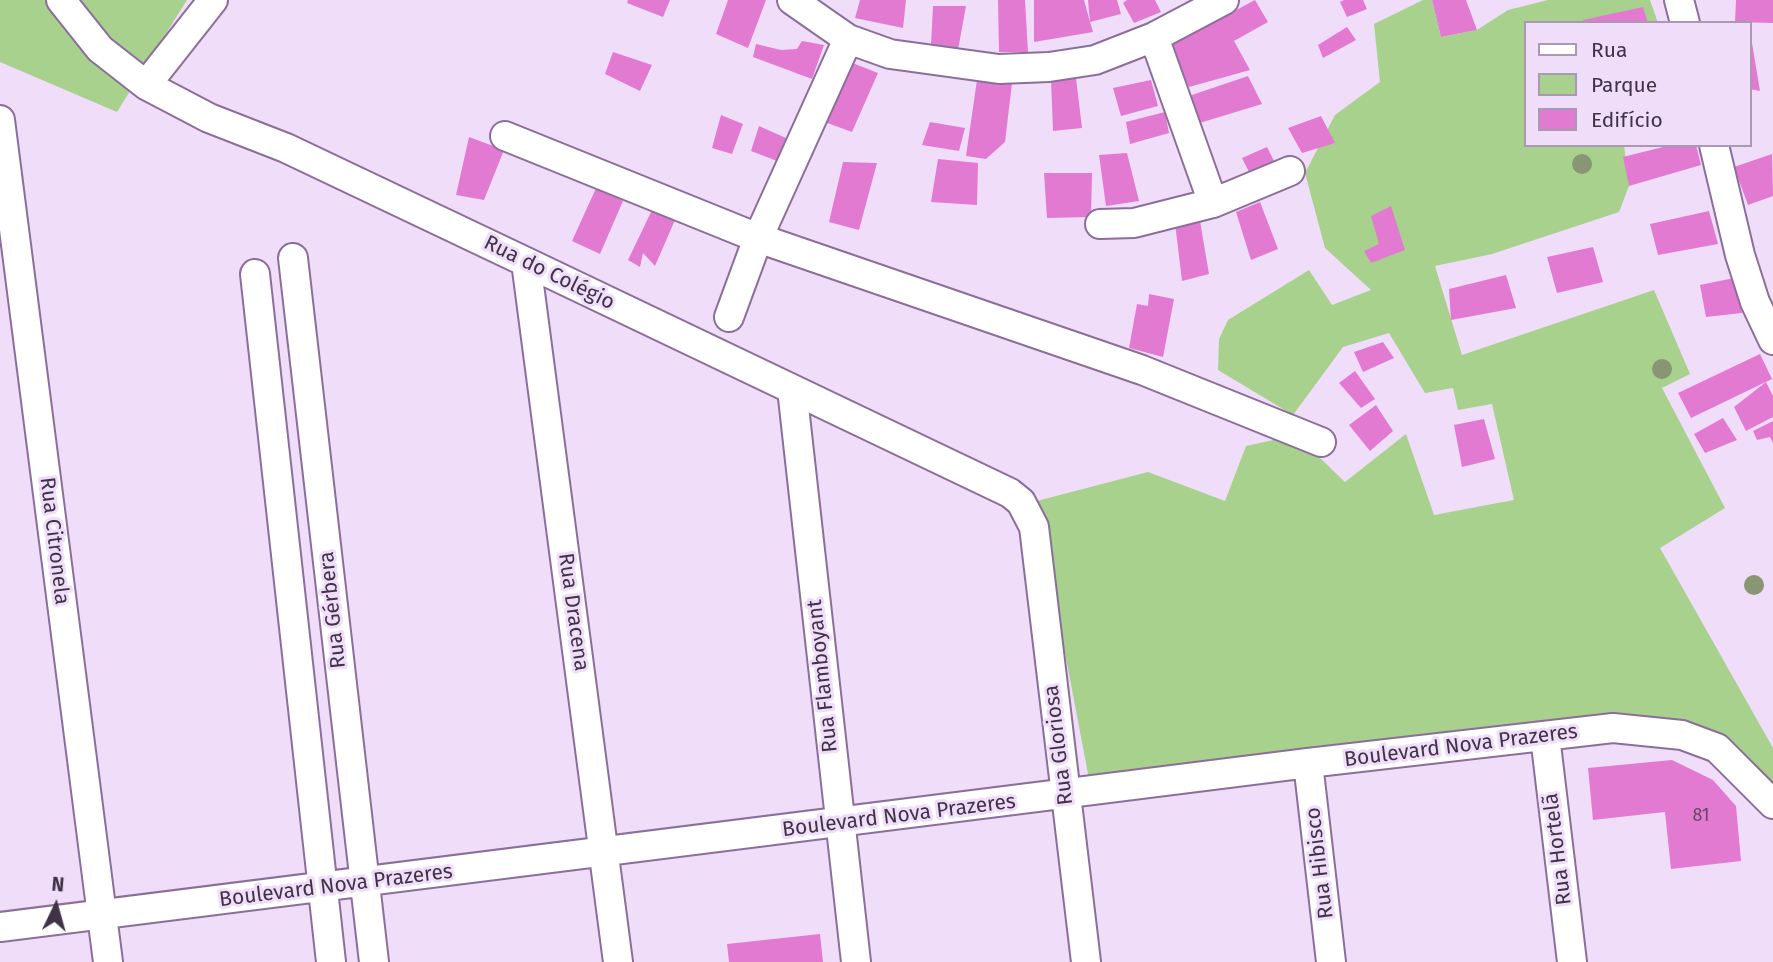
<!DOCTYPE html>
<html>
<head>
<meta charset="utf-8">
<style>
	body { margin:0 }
	#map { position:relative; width:1773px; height:962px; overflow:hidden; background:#f0ddfa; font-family:"Fira Sans",sans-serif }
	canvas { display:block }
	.legend { position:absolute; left:1524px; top:21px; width:228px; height:126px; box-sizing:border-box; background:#f0ddfa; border:2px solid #aa99b2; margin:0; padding:9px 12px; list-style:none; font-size:21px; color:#403346 }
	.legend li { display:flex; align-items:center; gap:14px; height:35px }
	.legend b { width:35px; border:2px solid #aa99b2 }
	.north { position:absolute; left:21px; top:871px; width:70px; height:70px; -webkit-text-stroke:5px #f0ddfa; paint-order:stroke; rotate:5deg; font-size:19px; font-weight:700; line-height:28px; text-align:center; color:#403346 }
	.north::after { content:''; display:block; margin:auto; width:24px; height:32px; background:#403346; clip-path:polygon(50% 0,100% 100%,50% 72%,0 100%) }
</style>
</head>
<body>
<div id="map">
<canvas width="1773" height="962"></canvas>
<ul class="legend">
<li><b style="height:9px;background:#fff"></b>Rua</li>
<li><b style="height:19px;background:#a7d18c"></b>Parque</li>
<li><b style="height:19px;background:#e27ad1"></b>Edifício</li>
</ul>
<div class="north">N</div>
</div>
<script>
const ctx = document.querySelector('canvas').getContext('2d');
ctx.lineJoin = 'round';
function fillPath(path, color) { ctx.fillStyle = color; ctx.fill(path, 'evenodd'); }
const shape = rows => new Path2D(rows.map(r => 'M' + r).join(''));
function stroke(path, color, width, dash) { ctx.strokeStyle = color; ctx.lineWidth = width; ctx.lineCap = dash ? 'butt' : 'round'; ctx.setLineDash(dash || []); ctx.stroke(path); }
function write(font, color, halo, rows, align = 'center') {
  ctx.font = font + ' "Fira Sans",sans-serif'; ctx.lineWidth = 6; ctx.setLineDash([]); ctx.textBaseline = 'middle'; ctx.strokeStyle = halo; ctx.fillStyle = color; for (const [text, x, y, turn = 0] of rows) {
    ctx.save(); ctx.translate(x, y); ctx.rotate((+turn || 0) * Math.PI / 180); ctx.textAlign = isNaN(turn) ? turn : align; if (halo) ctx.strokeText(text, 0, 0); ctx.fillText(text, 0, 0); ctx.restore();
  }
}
const green = shape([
	[0,0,187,0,117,112,0,62],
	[1423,0,1432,0,1441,37,1477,30,1508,10,1548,0,1650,0,1658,23,1526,23,1526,145,1624,145,1629,186,1619,212,1492,254,1435,266,1462,355,1654,290,1690,374,1662,388,1725,508,1660,548,1773,748,1773,804,1682,735,1089,779,1041,527,1033,502,1148,472,1225,501,1246,446,1296,435,1345,482,1406,434,1434,515,1514,500,1492,404,1458,410,1453,388,1425,393,1389,333,1343,347,1293,415,1218,370,1219,339,1228,320,1309,270,1332,305,1371,290,1325,248,1305,173,1335,115,1380,82,1374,24]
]);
const building = shape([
	[628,0,670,0,663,17,627,3],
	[728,0,766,0,748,48,716,34],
	[860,0,906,0,903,28,855,18],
	[998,0,1025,0,1028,52,999,52],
	[1034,0,1084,0,1090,22,1088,0,1117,0,1121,14,1090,22,1093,32,1034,42],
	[1127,0,1155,0,1161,12,1134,23,1123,3],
	[1255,0,1268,22,1234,41,1250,70,1189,87,1171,45],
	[1344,0,1363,0,1367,9,1347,17,1340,2],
	[1432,0,1466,0,1477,30,1441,37],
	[1736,0,1773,0,1773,23,1735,22],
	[933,6,966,6,958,50,931,45],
	[1643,7,1648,23,1584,23,1583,20],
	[1347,27,1356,40,1323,58,1318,45],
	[802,41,824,45,812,79,753,57,756,44,781,50,797,49],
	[1750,43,1752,43,1760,91,1750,89],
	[613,52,652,65,640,91,605,74],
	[845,60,878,73,852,132,819,120],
	[1248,76,1262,104,1193,125,1186,97],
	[1076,78,1082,128,1053,131,1051,80],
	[977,80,1012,83,1005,142,986,159,966,156],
	[1151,80,1158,106,1121,116,1113,88],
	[1165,112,1169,133,1130,144,1126,122],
	[721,115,743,124,732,154,712,148],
	[1321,116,1335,143,1302,153,1288,128],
	[930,122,965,128,959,151,922,145],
	[759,126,786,138,777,161,751,151],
	[469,137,504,150,484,200,456,195],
	[1671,145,1696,145,1701,165,1629,186,1623,157],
	[1267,147,1275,163,1250,174,1242,158],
	[1127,153,1139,201,1106,206,1099,155],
	[1772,154,1773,196,1748,205,1734,167],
	[938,159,978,163,977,205,931,202],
	[843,162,877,163,859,230,829,222],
	[1044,173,1092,173,1091,217,1047,218],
	[597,186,623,201,600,254,572,241],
	[1260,202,1278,249,1251,260,1236,212],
	[1391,206,1405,250,1371,263,1364,251,1379,244,1371,216],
	[652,210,675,220,655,266,643,253,640,267,628,260],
	[1709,211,1718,244,1658,255,1650,224],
	[1200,221,1209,274,1182,281,1175,223],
	[1593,247,1603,282,1557,293,1547,257],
	[1506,275,1516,308,1451,320,1449,289],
	[1734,278,1742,313,1706,317,1700,285],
	[1149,294,1174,299,1163,357,1129,348,1137,304,1148,306],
	[1383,342,1394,358,1363,372,1354,352],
	[1760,354,1772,379,1691,418,1678,393],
	[1355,371,1375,399,1361,408,1339,383],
	[1766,382,1773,396,1773,417,1746,431,1734,407],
	[1376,405,1393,431,1370,451,1349,425],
	[1723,418,1737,440,1705,453,1694,434],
	[1484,419,1495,459,1462,467,1454,425],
	[1773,421,1773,443,1770,437,1757,440,1753,431],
	[1672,760,1713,780,1736,806,1741,861,1671,869,1665,812,1593,820,1588,768],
	[820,934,823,962,729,962,727,944]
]);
const minor = shape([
	[61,0,100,49,146,85,209,118,286,148,526,262,1010,493,1021,502,1034,527,1086,962],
	[792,0,848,39,890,54,999,69,1049,67,1095,60,1154,37,1224,0],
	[1679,0,1685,23],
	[1154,37,1213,203],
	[146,85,213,0],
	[0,120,108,962],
	[505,136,758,238,1142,370,1321,442],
	[1714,145,1740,255,1755,302,1773,340],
	[1100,224,1134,223,1213,203,1290,171],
	[293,258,374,962],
	[526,262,618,962],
	[255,274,331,962],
	[729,317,758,238,848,39],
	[792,389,856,962],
	[1545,736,1572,962],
	[1308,763,1331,962],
	[0,927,1308,763,1613,728,1682,735,1717,748,1773,804]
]);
const trees = [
	[1582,164],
	[1662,369],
	[1754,585]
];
const numberNames = [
	["81",1701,816]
];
const streetNames = [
	["Rua do Colégio",549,273,26],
	["Rua Citronela",54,541,83],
	["Rua Gérbera",333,610,-96],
	["Rua Dracena",573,612,82],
	["Rua Flamboyant",823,676,-96],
	["Rua Gloriosa",1059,745,-97],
	["Boulevard Nova Prazeres",1461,746,-7],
	["Boulevard Nova Prazeres",899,816,-7],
	["Rua Hortelã",1558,849,-97],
	["Rua Hibisco",1320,863,-97],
	["Boulevard Nova Prazeres",336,886,-7]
];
fillPath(green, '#a7d18c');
fillPath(building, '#e27ad1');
stroke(minor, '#8b6f9a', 32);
stroke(minor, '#fff', 28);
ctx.fillStyle = '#889674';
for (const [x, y] of trees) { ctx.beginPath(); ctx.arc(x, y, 10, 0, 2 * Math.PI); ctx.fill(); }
write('18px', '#684569', null, numberNames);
write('21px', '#403346', '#f0ddfa', streetNames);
</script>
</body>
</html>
